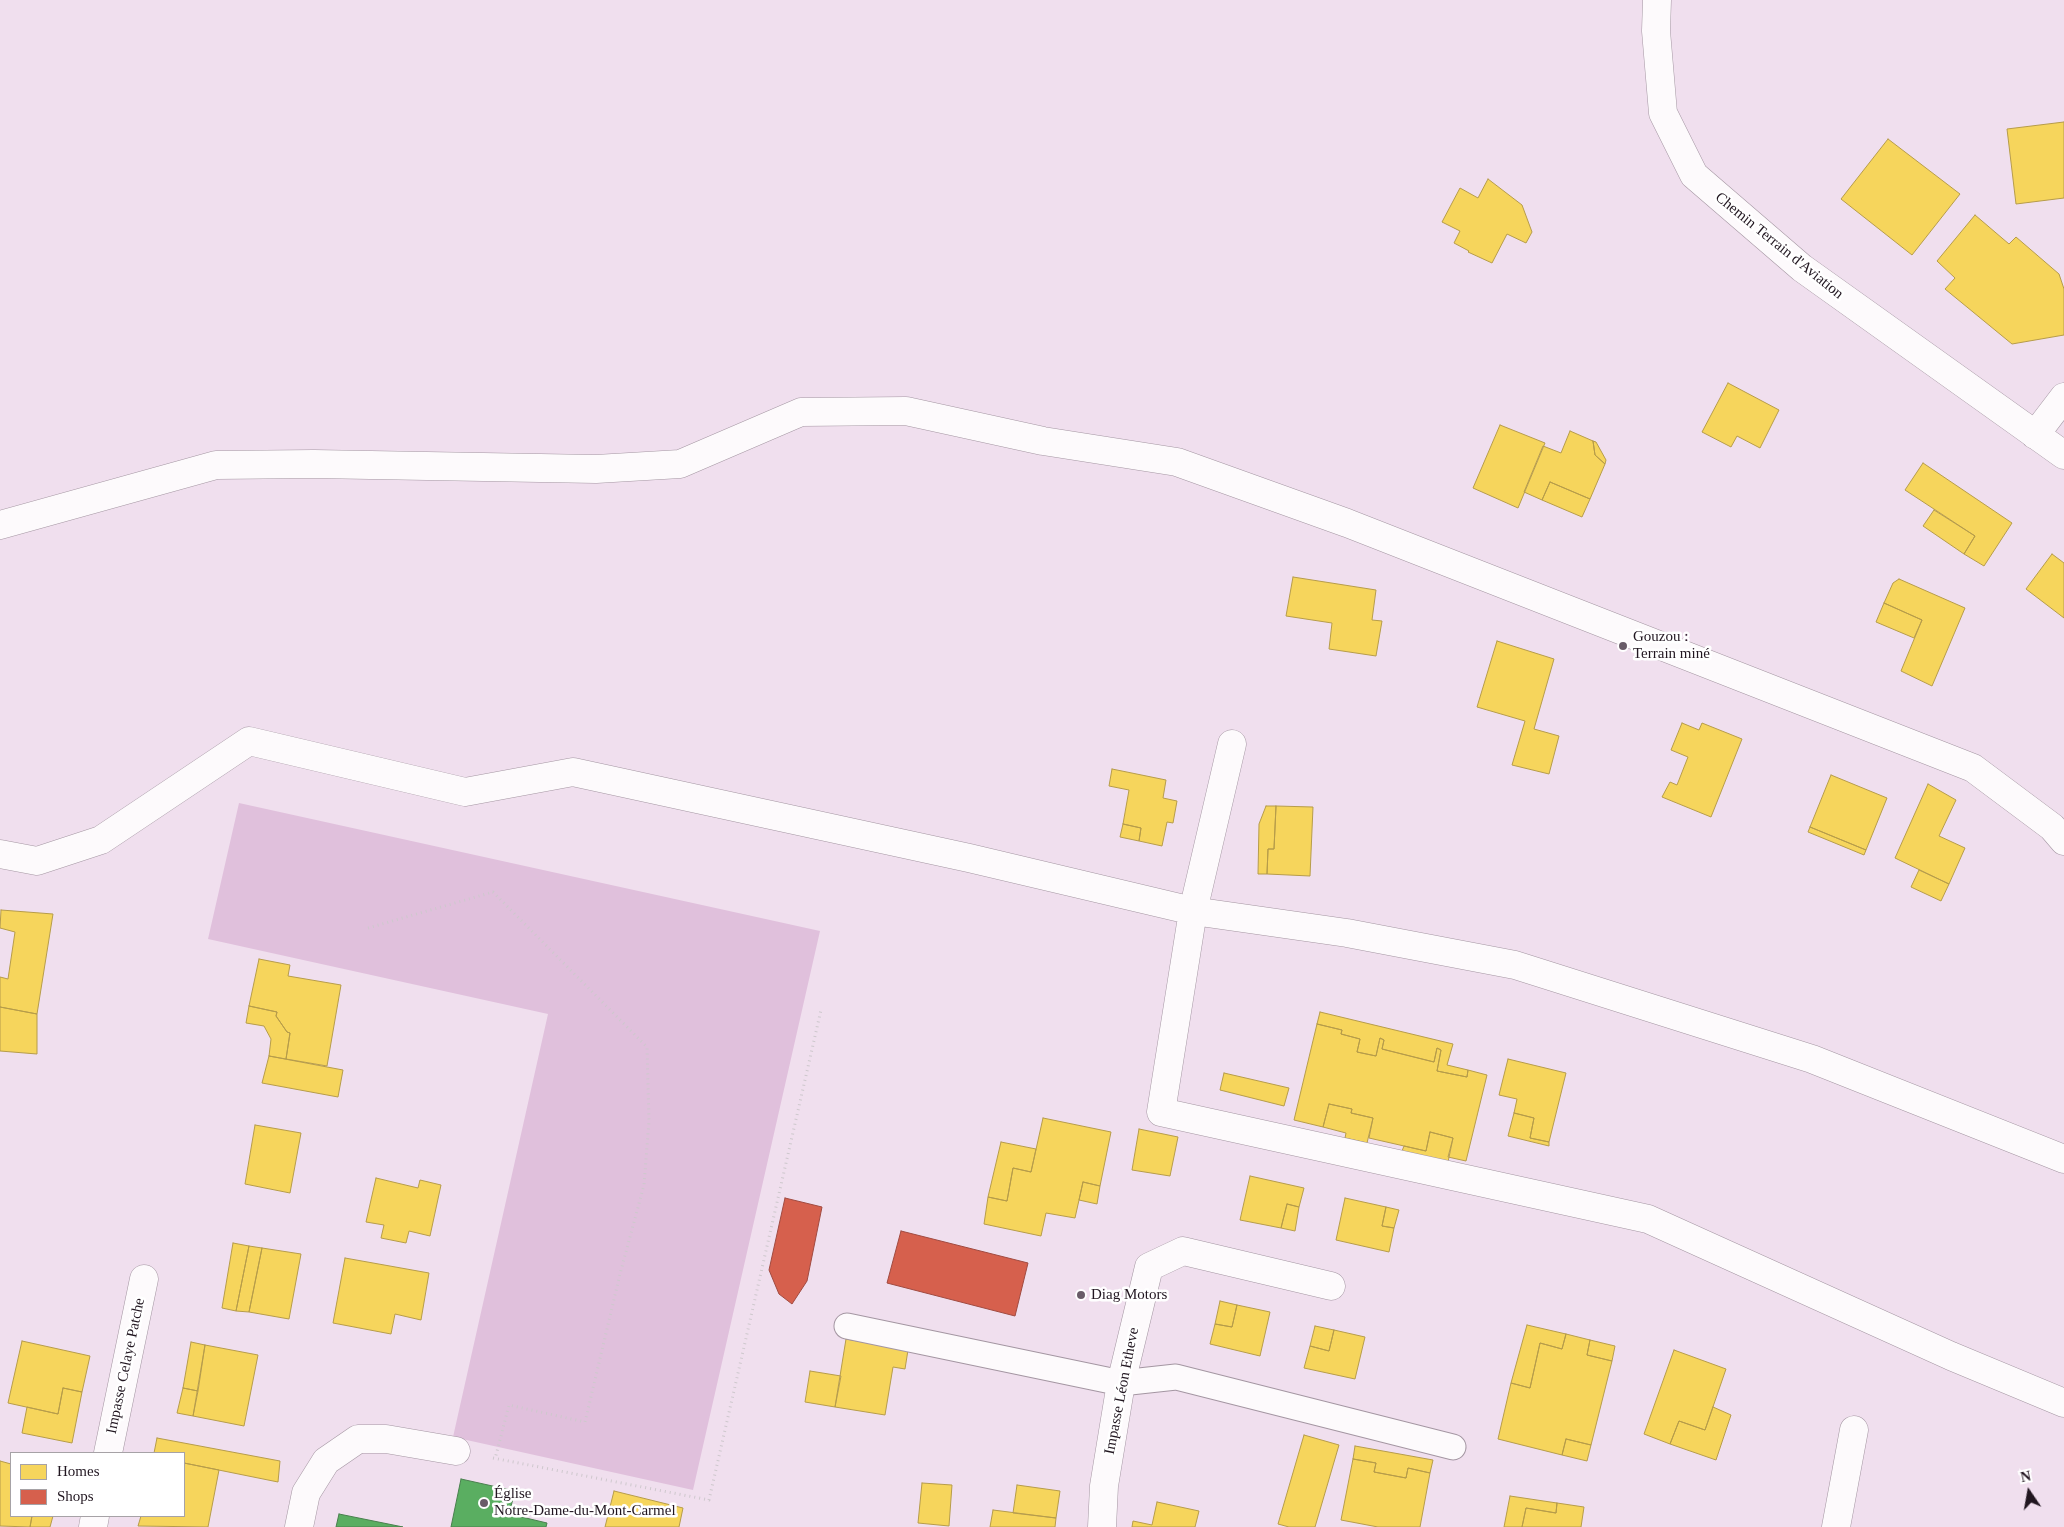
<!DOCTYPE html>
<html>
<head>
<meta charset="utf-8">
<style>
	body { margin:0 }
	#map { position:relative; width:2064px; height:1527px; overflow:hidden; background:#f0dfee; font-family:"Times New Roman",serif }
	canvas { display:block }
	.legend { position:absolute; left:10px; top:1452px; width:175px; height:65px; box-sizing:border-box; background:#fff; border:1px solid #a6a2a6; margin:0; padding:6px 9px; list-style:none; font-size:15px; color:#211620 }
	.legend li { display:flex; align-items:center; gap:10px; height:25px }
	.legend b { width:25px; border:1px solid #a6a2a6 }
	.north { position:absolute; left:2004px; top:1467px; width:50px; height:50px; -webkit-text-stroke:4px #fff; paint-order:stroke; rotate:348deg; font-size:14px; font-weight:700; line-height:20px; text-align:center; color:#211620 }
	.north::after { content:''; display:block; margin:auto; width:18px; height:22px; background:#211620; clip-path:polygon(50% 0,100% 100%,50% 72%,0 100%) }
</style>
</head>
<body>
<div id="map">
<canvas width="2064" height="1527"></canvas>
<ul class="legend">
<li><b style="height:14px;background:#f6d55c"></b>Homes</li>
<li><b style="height:14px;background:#d6604d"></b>Shops</li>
</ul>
<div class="north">N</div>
</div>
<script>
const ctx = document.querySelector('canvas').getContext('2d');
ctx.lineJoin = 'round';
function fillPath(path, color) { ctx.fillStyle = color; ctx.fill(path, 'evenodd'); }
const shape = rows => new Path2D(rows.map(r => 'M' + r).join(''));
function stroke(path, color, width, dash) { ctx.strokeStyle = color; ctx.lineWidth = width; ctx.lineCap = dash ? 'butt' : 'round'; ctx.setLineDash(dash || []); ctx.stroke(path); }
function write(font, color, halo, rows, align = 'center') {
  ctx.font = font + ' "Times New Roman",serif'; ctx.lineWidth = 5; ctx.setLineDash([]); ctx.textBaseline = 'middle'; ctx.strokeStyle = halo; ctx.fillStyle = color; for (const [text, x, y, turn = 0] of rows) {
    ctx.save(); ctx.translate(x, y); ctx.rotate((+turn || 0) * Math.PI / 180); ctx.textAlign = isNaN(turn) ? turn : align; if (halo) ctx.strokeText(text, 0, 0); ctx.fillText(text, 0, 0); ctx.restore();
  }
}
const green = shape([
	[239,803,820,931,693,1490,453,1437,548,1014,208,939]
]);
const homes = shape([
	[2064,122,2064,198,2016,204,2007,129,2064,122],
	[1888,139,1960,194,1912,255,1841,199,1888,139],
	[1488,179,1522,205,1532,232,1526,243,1507,234,1492,263,1468,252,1469,251,1454,243,1460,231,1442,222,1460,188,1478,198,1488,179],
	[1975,215,2009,244,2016,237,2059,274,2064,289,2064,335,2012,344,1945,289,1955,278,1937,261,1975,215],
	[1728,383,1779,410,1760,448,1737,436,1731,447,1702,432,1728,383],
	[1500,425,1545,443,1518,508,1473,488,1500,425],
	[1570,431,1593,441,1595,455,1605,464,1590,499,1550,482,1542,500,1524,492,1543,446,1561,453,1570,431],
	[1593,441,1596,442,1606,460,1605,464,1595,455,1593,441],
	[1923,463,2012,523,1984,566,1964,554,1975,536,1905,490,1923,463],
	[1550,482,1590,499,1582,517,1542,500,1550,482],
	[1934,510,1975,536,1964,554,1923,526,1934,510],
	[2052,554,2064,563,2064,618,2026,589,2052,554],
	[1293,577,1376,590,1372,620,1382,621,1376,656,1329,649,1332,623,1286,616,1293,577],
	[1899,579,1965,608,1932,686,1901,671,1922,620,1884,603,1893,583,1899,579],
	[1884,603,1922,620,1914,638,1876,622,1884,603],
	[1497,641,1554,659,1534,729,1559,736,1549,774,1512,765,1525,721,1477,707,1497,641],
	[1682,723,1699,730,1702,723,1742,739,1711,817,1662,797,1670,782,1677,785,1688,757,1671,750,1682,723],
	[1112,769,1166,780,1163,798,1177,801,1173,823,1167,822,1162,846,1139,841,1141,828,1123,824,1129,790,1109,786,1112,769],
	[1831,775,1887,798,1866,850,1810,827,1831,775],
	[1928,784,1956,800,1939,836,1965,848,1949,884,1895,858,1928,784],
	[1266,806,1276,806,1274,849,1268,849,1267,874,1258,874,1259,824,1266,806],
	[1276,806,1313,807,1310,876,1267,874,1268,849,1274,849,1276,806],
	[1123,824,1141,828,1139,841,1120,837,1123,824],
	[1810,827,1866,850,1864,855,1808,832,1810,827],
	[1919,870,1949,884,1941,901,1911,887,1919,870],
	[1,910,53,914,37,1014,0,1007,0,977,8,979,15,932,0,928,1,910],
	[259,959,290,965,288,976,341,985,327,1066,286,1059,290,1033,287,1032,276,1016,277,1012,249,1006,259,959],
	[249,1006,277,1012,276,1016,287,1032,290,1033,286,1059,269,1056,271,1039,264,1026,246,1023,249,1006],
	[0,1007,37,1014,37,1054,0,1051,0,1007],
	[1320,1012,1453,1044,1447,1065,1468,1070,1467,1077,1437,1071,1441,1050,1437,1048,1434,1062,1382,1049,1384,1040,1380,1038,1376,1056,1357,1052,1360,1039,1341,1034,1342,1030,1317,1024,1320,1012],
	[1317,1024,1342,1030,1341,1034,1360,1039,1357,1052,1376,1056,1380,1038,1384,1040,1382,1049,1434,1062,1437,1048,1441,1050,1437,1071,1467,1077,1468,1070,1487,1075,1466,1161,1448,1157,1453,1138,1430,1132,1426,1151,1369,1138,1373,1118,1351,1113,1352,1109,1329,1104,1323,1127,1294,1120,1317,1024],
	[269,1056,343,1070,338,1097,262,1083,269,1056],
	[1508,1059,1566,1073,1549,1142,1530,1138,1534,1118,1514,1113,1517,1099,1499,1095,1508,1059],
	[1224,1073,1289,1088,1284,1106,1220,1090,1224,1073],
	[1329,1104,1352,1109,1351,1113,1373,1118,1367,1143,1345,1138,1346,1133,1323,1127,1329,1104],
	[1514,1113,1534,1118,1530,1138,1549,1142,1549,1146,1508,1136,1514,1113],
	[1043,1118,1111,1132,1100,1186,1083,1182,1075,1218,1046,1213,1041,1236,984,1224,988,1197,1007,1201,1013,1168,1031,1172,1043,1118],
	[255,1125,301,1133,290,1193,245,1184,255,1125],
	[1139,1129,1178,1137,1170,1176,1132,1170,1139,1129],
	[1430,1132,1453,1138,1448,1162,1402,1151,1404,1146,1426,1151,1430,1132],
	[1001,1142,1036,1149,1031,1172,1013,1168,1007,1201,988,1197,1001,1142],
	[1250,1176,1304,1188,1299,1207,1287,1204,1281,1228,1240,1220,1250,1176],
	[376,1178,418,1188,420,1180,441,1185,430,1236,409,1231,406,1243,381,1238,384,1225,366,1222,376,1178],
	[1083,1182,1100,1186,1097,1204,1079,1200,1083,1182],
	[1345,1198,1386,1207,1382,1226,1394,1228,1389,1252,1336,1240,1345,1198],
	[1287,1204,1299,1207,1295,1231,1281,1228,1287,1204],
	[1386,1207,1399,1210,1394,1228,1382,1226,1386,1207],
	[233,1243,249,1246,236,1311,222,1308,233,1243],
	[249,1246,262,1248,249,1312,236,1311,249,1246],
	[262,1248,301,1254,289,1319,249,1312,262,1248],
	[345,1258,429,1273,421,1320,395,1314,391,1334,333,1323,345,1258],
	[1220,1301,1237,1305,1232,1327,1215,1324,1220,1301],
	[1237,1305,1270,1312,1260,1356,1210,1344,1215,1324,1232,1327,1237,1305],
	[1527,1325,1566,1334,1562,1349,1540,1343,1530,1388,1511,1383,1527,1325],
	[1315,1326,1334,1330,1329,1351,1310,1346,1315,1326],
	[1334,1330,1365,1337,1355,1379,1304,1368,1310,1346,1329,1351,1334,1330],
	[1566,1334,1590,1340,1587,1355,1612,1361,1591,1445,1566,1439,1562,1455,1498,1439,1511,1383,1530,1388,1540,1343,1562,1349,1566,1334],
	[846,1339,908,1350,905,1369,893,1367,885,1415,835,1407,846,1339],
	[1590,1340,1615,1346,1612,1361,1587,1355,1590,1340],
	[22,1341,90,1356,82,1392,63,1388,58,1414,8,1403,22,1341],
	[191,1342,205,1345,198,1391,183,1388,191,1342],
	[205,1345,258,1355,244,1426,193,1416,205,1345],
	[1674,1350,1726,1369,1705,1430,1679,1421,1670,1444,1644,1434,1674,1350],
	[810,1371,841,1376,835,1407,805,1402,810,1371],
	[63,1388,82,1392,72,1443,22,1433,27,1407,58,1414,63,1388],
	[183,1388,198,1391,193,1416,177,1413,183,1388],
	[1713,1407,1731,1415,1716,1460,1670,1444,1679,1421,1705,1430,1713,1407],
	[1304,1435,1339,1445,1315,1527,1289,1527,1278,1524,1304,1435],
	[157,1438,280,1461,278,1482,184,1463,184,1453,154,1453,157,1438],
	[1566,1439,1591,1445,1587,1461,1562,1455,1566,1439],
	[1355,1446,1433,1460,1430,1473,1408,1468,1406,1478,1374,1472,1376,1463,1353,1459,1355,1446],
	[1353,1459,1376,1463,1374,1472,1406,1478,1408,1468,1430,1473,1420,1527,1378,1527,1341,1520,1353,1459],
	[0,1461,11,1464,11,1516,32,1516,30,1527,0,1526,0,1461],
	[184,1463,219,1470,208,1527,138,1526,141,1516,184,1516,184,1463],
	[922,1483,952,1485,949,1526,918,1523,922,1483],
	[1017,1485,1060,1491,1056,1518,1013,1513,1017,1485],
	[614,1491,683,1508,679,1527,605,1527,614,1491],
	[1510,1496,1557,1503,1556,1513,1526,1508,1522,1527,1504,1527,1510,1496],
	[1157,1502,1199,1511,1195,1527,1132,1527,1133,1521,1152,1525,1157,1502],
	[1557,1503,1584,1507,1581,1527,1522,1527,1526,1508,1556,1513,1557,1503],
	[993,1510,1056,1518,1055,1527,990,1527,993,1510],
	[32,1516,53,1516,50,1527,30,1527,32,1516]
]);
const shops = shape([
	[785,1198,822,1207,807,1281,792,1304,779,1294,769,1270,785,1198],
	[901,1231,1028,1263,1015,1316,887,1283,901,1231]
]);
const public = shape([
	[461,1479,515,1491,509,1514,547,1523,546,1527,451,1527,461,1479],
	[339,1514,403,1527,336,1527,339,1514]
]);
const path = shape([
	[368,928,493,892,647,1047,649,1121,644,1185,620,1274,585,1422,509,1405,495,1459],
	[493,1458,709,1500,821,1010]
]);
const service = shape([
	[847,1326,1121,1383,1176,1377,1453,1447]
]);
const minor = shape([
	[1657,0,1656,31,1663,113,1694,175,1802,268,2064,455],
	[2035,435,2064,397],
	[0,525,216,465,314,464,596,469,680,464,801,412,906,411,1043,441,1177,462,1347,523,1973,768,2052,827,2064,841],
	[1232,744,1193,911,1161,1112,1648,1219,1951,1356,2064,1403],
	[0,854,37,861,101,840,249,741,465,792,573,772,969,858,1193,911,1347,933,1515,965,1812,1059,2064,1159],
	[108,1453,144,1279],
	[93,1527,95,1516],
	[299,1527,306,1493,326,1461,358,1439,386,1439,456,1451],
	[1102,1527,1104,1486,1121,1383,1149,1267,1183,1251,1331,1286],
	[1836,1527,1854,1430]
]);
const markers = [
	[1623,646,5,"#695c68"],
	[1081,1295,5,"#695c68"],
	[484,1503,5,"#695c68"]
];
const streetNames = [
	["Chemin Terrain d'Aviation",1779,246,39],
	["Impasse Celaye Patche",126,1366,-78],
	["Impasse Léon Etheve",1122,1391,-79]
];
const poiNames = [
	["Gouzou :",1633,637],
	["Terrain miné",1633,654],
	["Diag Motors",1091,1295],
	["Église",494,1494],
	["Notre-Dame-du-Mont-Carmel",494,1511]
];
fillPath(green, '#e0c0dc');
fillPath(homes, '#f6d55c');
stroke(homes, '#b69c4a', 1);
fillPath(shops, '#d6604d');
stroke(shops, '#a04a40', 1);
fillPath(public, '#5aae61');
stroke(public, '#49804e', 1);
stroke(service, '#a496a2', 27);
stroke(minor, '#a496a2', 29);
stroke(path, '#cec8cd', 3, [1, 4]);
stroke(service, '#fdfafc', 25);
stroke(minor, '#fdfafc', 28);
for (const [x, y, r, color] of markers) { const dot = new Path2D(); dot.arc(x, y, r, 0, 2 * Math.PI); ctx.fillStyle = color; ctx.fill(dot); stroke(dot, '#fff', 2); }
write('15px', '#211620', '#fff', streetNames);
write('15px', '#211620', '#fff', poiNames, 'left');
</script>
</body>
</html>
